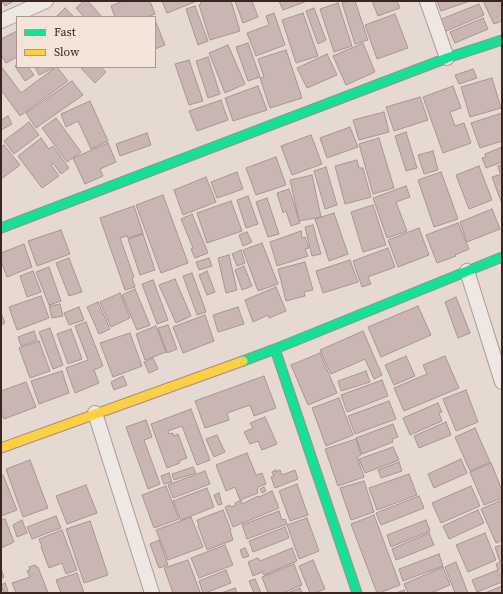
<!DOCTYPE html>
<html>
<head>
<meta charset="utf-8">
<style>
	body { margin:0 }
	#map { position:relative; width:503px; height:594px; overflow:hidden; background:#e6d9d2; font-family:"Source Serif 4",serif }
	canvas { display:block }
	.frame { position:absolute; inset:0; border:2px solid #3b2521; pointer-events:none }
	.legend { position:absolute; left:16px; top:16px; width:140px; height:52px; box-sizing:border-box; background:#f5e4d9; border:1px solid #ab988f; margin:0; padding:5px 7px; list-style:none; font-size:12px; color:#3b2521 }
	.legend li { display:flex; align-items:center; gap:8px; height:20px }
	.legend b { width:20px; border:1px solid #ab988f }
</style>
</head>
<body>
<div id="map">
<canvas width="503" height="594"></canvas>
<div class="frame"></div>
<ul class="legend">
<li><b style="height:5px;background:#16e098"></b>Fast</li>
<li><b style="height:5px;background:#ffcf43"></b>Slow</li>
</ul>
</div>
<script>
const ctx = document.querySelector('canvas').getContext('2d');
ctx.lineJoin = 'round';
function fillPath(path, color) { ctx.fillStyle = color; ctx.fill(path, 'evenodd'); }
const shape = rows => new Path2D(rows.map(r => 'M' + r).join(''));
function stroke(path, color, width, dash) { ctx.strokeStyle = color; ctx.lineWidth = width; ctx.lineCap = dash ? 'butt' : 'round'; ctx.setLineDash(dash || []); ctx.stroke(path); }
const building = shape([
	[2,1,14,1,5,6,2,1],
	[84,1,88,1,102,17,84,17,76,8,84,1],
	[123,1,150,1,155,14,147,17,115,17,111,6,123,1],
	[162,1,197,1,167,13,162,1],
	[200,1,231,1,240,31,210,40,199,5,201,4,200,1],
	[235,1,252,1,258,17,243,23,235,1],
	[279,1,307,1,283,10,279,1],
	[349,1,355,1,368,40,355,44,342,3,349,1],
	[372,1,397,1,400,8,378,16,372,1],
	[437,1,470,1,441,11,437,1],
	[483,1,502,1,502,21,494,24,483,1],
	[338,3,352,46,334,52,320,9,338,3],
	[479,4,484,15,444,32,439,20,479,4],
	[195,6,208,41,198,45,186,9,195,6],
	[65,8,74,17,56,17,65,8],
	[314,8,326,40,318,44,306,11,314,8],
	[274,13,285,45,256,56,247,33,269,25,266,16,274,13],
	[303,13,318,56,296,63,282,20,303,13],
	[395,14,408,48,377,59,365,25,395,14],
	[483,18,488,29,455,43,450,32,483,18],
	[155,20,165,45,155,49,155,20],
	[17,31,17,57,6,63,1,55,1,39,17,31],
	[248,43,260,77,248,81,236,47,248,43],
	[363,43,375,72,346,85,333,56,363,43],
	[228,45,245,84,225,93,209,53,228,45],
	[286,50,302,98,270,108,260,78,264,77,258,59,286,50],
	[327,54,337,75,307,88,297,68,327,54],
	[208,57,220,94,208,98,196,61,208,57],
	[189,60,203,101,189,105,175,64,189,60],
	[17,64,17,67,28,67,34,75,25,81,15,66,17,64],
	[1,66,21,93,56,67,57,67,68,81,20,116,1,90,1,66],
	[35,67,55,67,39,75,35,67],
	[80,67,101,67,106,72,95,83,80,67],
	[473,69,477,78,459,84,455,75,473,69],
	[492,78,501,108,470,117,461,87,492,78],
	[72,81,83,95,36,128,26,113,72,81],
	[258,86,267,110,233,121,225,98,258,86],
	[453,86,461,108,450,112,455,126,464,123,471,143,443,153,423,97,453,86],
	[420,97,428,120,394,131,386,107,420,97],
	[221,100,228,120,197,131,189,111,221,100],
	[90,101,108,141,91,149,78,121,66,127,61,114,90,101],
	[384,112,389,132,359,140,353,120,384,112],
	[502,113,502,141,480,148,471,123,502,113],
	[8,116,12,124,1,130,1,120,8,116],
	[56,118,81,152,67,162,42,128,56,118],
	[29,122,39,135,14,154,4,141,29,122],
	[350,127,358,147,327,158,320,138,350,127],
	[406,132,417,168,406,171,395,136,406,132],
	[147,133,151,145,120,156,116,144,147,133],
	[311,135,322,164,292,175,281,146,311,135],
	[41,138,49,149,53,146,69,168,61,174,53,163,51,165,59,176,42,188,18,156,41,138],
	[379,138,394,188,373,194,359,144,379,138],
	[108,143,116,162,100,169,103,176,85,184,73,158,108,143],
	[4,145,20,165,1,179,1,147,4,145],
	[502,147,502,162,486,168,482,158,486,157,485,154,502,147],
	[433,151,438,170,424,174,418,155,433,151],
	[276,157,286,185,256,195,246,168,276,157],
	[357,160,359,168,363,168,371,197,345,204,335,166,357,160],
	[502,165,502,172,500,173,498,166,502,165],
	[479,166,492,200,469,209,456,175,479,166],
	[326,167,337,205,325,209,314,171,326,167],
	[237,172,243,189,217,198,211,182,237,172],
	[441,172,458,219,434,227,418,180,441,172],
	[502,174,502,204,492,177,502,174],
	[312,175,321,217,299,221,290,180,312,175],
	[206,177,216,202,183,215,174,190,206,177],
	[406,186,410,197,396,202,407,231,387,238,373,198,406,186],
	[289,189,300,223,291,226,286,211,283,213,277,193,289,189],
	[163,195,188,263,161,273,136,205,163,195],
	[248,196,258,224,246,228,237,200,248,196],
	[267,198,279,234,268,237,256,202,267,198],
	[231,201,242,231,207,243,197,213,231,201],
	[373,205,386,245,363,252,351,212,373,205],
	[134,206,143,233,128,238,127,236,120,238,134,277,132,278,135,287,125,290,100,218,134,206],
	[492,209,500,229,467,242,460,222,492,209],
	[334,213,348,254,329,261,315,219,334,213],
	[192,214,208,253,195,258,191,249,193,248,181,219,192,214],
	[458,223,469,249,455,255,456,256,437,263,426,235,458,223],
	[313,225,321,254,312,256,305,227,313,225],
	[419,228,429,255,398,267,388,240,419,228],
	[61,230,70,254,37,266,28,241,61,230],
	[301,231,302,238,305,237,309,248,305,249,308,256,277,266,270,242,301,231],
	[247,232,252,242,243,246,239,235,247,232],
	[143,234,155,270,140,275,128,239,143,234],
	[262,243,278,284,258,291,243,250,262,243],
	[24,244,32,267,7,277,1,262,1,253,24,244],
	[388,248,395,267,368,277,371,284,362,287,353,261,388,248],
	[241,250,245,263,237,266,232,254,241,250],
	[229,255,237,290,226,293,218,258,229,255],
	[69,258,82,292,69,296,56,263,69,258],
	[209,258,212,266,199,270,196,262,209,258],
	[350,260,358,282,323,293,316,271,350,260],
	[305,262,313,290,304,292,305,296,286,301,278,269,305,262],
	[244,266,252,286,242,290,235,270,244,266],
	[49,267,61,301,49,305,36,272,49,267],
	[33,271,41,292,27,297,20,276,33,271],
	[207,271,215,292,207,295,199,275,207,271],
	[192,273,206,312,197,315,183,276,192,273],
	[175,279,191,316,176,323,159,285,175,279],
	[153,280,168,320,157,324,142,284,153,280],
	[276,287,286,311,269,318,268,315,253,322,245,300,276,287],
	[135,289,150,325,137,330,122,295,135,289],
	[120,293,130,318,111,327,100,302,120,293],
	[41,296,49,318,17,330,9,307,41,296],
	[456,297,470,333,458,338,445,302,456,297],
	[98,302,110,329,99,334,87,307,98,302],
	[60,304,63,316,52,318,49,306,60,304],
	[418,306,431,335,381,357,368,327,418,306],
	[79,307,84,320,69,325,64,313,79,307],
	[238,307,244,324,218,332,213,315,238,307],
	[1,313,5,323,1,325,1,313],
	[205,315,214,341,183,353,173,327,205,315],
	[86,322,103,366,94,370,99,383,75,393,66,368,88,360,75,326,86,322],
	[168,325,177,349,167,353,158,328,168,325],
	[156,326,166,352,145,360,136,334,156,326],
	[50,328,63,365,53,369,39,332,50,328],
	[71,329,82,359,68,364,57,334,71,329],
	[34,331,37,340,21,346,18,337,34,331],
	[363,331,382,375,374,379,365,359,331,374,320,350,363,331],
	[130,333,142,366,113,377,100,343,130,333],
	[39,341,50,371,30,378,19,348,39,341],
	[320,353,337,393,308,405,291,365,320,353],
	[406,356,415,376,394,385,385,365,406,356],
	[445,356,459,388,404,411,394,388,427,374,423,365,445,356],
	[153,358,158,369,149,373,144,362,153,358],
	[62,371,69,393,39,404,31,381,62,371],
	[366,371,370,382,341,391,338,381,366,371],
	[123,376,127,385,114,390,111,382,123,376],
	[264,376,276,408,254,416,250,405,227,413,229,420,205,428,195,401,264,376],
	[382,380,388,396,347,412,341,395,382,380],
	[26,382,36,407,4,419,1,413,1,391,26,382],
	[466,390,478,422,456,431,443,399,466,390],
	[339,398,353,435,326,446,312,408,339,398],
	[389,401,396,419,355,434,348,416,389,401],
	[438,403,442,412,439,413,442,421,410,435,403,418,438,403],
	[191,409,210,460,197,465,182,426,168,431,169,434,173,433,173,436,178,434,187,458,179,461,180,463,167,468,151,424,191,409],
	[265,417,277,444,262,450,258,441,250,444,244,432,253,428,250,423,265,417],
	[146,420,152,437,144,440,160,484,148,489,126,427,146,420],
	[446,422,451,435,419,448,414,436,446,422],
	[393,424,398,437,392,439,393,442,362,454,356,438,393,424],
	[475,428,490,462,470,471,455,437,475,428],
	[217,435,225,452,214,457,206,439,217,435],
	[356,439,361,455,357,457,364,477,338,486,325,449,356,439],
	[393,447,399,460,365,473,359,459,393,447],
	[247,453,256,475,262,473,266,484,258,487,258,489,257,490,258,493,240,500,235,487,226,491,216,465,247,453],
	[461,459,467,473,434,488,428,474,461,459],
	[30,460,48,508,23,517,6,469,30,460],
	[399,462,402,471,381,478,378,470,399,462],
	[491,463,502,490,502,498,484,505,470,472,491,463],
	[193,467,196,473,174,480,172,474,193,467],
	[276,470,276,472,280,470,282,475,295,470,298,479,275,488,271,477,274,476,272,472,276,470],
	[205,471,210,484,173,498,168,485,205,471],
	[169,473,172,482,164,484,161,476,169,473],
	[409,474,417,495,377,510,369,488,409,474],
	[1,475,3,475,17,510,1,516,1,475],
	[364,481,374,512,351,520,340,488,364,481],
	[297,484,308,515,290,521,279,491,297,484],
	[86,485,97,513,67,524,56,496,86,485],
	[166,486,179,519,154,528,142,495,166,486],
	[471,486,480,506,441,523,432,503,471,486],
	[264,487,266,491,262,493,260,489,264,487],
	[207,488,214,507,181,520,173,501,207,488],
	[272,491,279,508,233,527,225,507,230,505,231,507,236,505,235,503,241,500,242,504,258,496,259,497,272,491],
	[219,493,222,504,218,505,214,495,219,493],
	[419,496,424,508,381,525,376,513,419,496],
	[502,500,502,540,496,543,481,509,502,500],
	[223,510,231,530,230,530,233,540,207,550,198,526,199,526,197,520,223,510],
	[478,510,484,523,449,539,443,526,478,510],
	[279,511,282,520,285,519,287,524,247,539,242,525,279,511],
	[374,515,400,585,379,593,377,593,351,524,374,515],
	[56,516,61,528,32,539,27,527,56,516],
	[191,517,203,547,168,560,156,530,191,517],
	[307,518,319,551,299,559,287,525,307,518],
	[5,519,14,542,1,548,1,520,5,519],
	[22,520,27,533,17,537,13,525,22,520],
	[426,520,430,531,391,547,387,535,426,520],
	[90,521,108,575,84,583,66,529,90,521],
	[285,527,289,538,253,552,249,541,285,527],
	[62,530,77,570,66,574,62,563,49,568,41,547,42,547,39,539,62,530],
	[429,533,434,545,396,560,392,549,429,533],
	[485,533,496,560,468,572,456,545,485,533],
	[159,540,168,565,159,568,150,544,159,540],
	[225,545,233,565,199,578,191,558,225,545],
	[502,545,502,582,477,592,472,580,498,570,496,564,500,562,495,547,502,545],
	[245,548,249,556,243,558,240,550,245,548],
	[292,548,297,561,264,575,262,572,253,576,248,562,258,558,260,561,292,548],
	[439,554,443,566,403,581,399,569,439,554],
	[188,560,200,592,198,593,173,593,164,568,188,560],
	[313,560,325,589,315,593,310,593,299,566,313,560],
	[456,562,468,593,455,593,445,567,456,562],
	[294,564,302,585,283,593,268,593,262,577,294,564],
	[35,565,36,567,38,567,48,593,16,593,12,583,30,577,27,571,30,570,29,567,35,565],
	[443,567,450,585,431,593,408,593,404,584,443,567],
	[1,569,4,577,1,579,1,569],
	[226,570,231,583,205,593,203,593,199,581,226,570],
	[77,573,84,593,61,593,56,580,77,573],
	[255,579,261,593,254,593,249,581,255,579],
	[5,583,8,591,4,593,1,585,5,583],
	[502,586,502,593,485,593,502,586],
	[235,588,237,593,221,593,235,588],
	[300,588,302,593,287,593,300,588],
	[404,590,405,593,396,593,404,590]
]);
const street = shape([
	[427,1,447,58],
	[1,21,46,1],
	[467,271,502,382],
	[95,413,152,593]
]);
const fast = shape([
	[1,228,447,58,502,40],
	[275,349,357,593],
	[243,361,275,349,502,257]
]);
const slow = shape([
	[1,448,243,361]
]);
fillPath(building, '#c9b6b3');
stroke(building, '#a79591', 1);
stroke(street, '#ac9f9a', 16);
stroke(fast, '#9b8e8a', 11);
stroke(slow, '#9b8e8a', 11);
stroke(street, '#eee7e3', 14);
stroke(fast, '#16e098', 9);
stroke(slow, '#ffcf43', 9);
</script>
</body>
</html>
